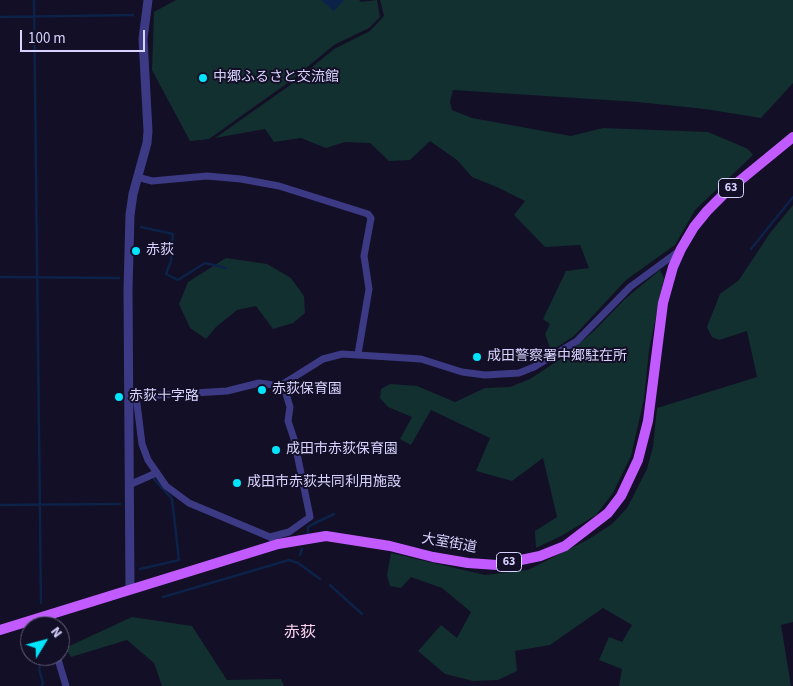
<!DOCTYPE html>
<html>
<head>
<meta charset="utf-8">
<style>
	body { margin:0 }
	#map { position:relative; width:793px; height:686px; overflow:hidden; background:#130f26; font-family:"Source Sans 3",sans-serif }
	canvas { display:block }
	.north { position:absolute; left:20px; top:616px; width:50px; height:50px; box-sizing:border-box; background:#130f26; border:1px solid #625e7d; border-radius:50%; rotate:53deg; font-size:14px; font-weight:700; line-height:20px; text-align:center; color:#d9d4ff }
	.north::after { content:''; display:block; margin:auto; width:18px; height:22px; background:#00e5ff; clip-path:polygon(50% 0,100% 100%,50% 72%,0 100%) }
	.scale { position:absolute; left:20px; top:30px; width:125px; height:22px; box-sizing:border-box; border:2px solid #d9d4ff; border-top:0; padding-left:6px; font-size:15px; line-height:18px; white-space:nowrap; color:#d9d4ff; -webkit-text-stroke:4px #130f26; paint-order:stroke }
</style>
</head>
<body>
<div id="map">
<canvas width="793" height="686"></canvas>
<div class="north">N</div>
<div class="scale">100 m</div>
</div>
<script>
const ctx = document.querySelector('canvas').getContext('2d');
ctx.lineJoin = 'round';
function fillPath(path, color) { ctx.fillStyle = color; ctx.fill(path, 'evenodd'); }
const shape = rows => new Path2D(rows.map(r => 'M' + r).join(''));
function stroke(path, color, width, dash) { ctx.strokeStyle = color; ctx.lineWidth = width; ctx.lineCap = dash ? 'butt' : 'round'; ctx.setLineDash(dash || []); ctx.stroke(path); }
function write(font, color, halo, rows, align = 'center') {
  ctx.font = font + ' "Source Sans 3","Noto Sans JP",sans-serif'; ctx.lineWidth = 4; ctx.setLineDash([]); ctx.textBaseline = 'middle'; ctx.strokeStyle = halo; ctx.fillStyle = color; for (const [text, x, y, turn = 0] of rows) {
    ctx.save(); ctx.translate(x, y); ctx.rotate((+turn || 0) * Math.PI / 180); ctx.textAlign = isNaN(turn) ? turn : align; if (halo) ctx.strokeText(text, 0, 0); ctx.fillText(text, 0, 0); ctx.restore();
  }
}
const green = shape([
	[176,0,359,0,361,2,377,0,380,17,369,28,334,45,289,82,209,139,190,141,152,70,154,12],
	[380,0,793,0,793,83,761,118,705,109,638,102,453,90,450,102,452,110,472,118,571,136,603,128,708,132,748,149,753,155,695,210,675,245,626,280,574,336,551,351,545,334,550,324,543,319,566,271,589,268,580,245,545,247,514,215,525,201,497,187,472,177,457,160,430,141,410,160,389,161,370,143,345,142,326,148,301,138,274,142,265,129,215,138,289,86,334,49,370,31,384,16],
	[793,205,793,622,781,625,791,686,619,686,622,669,599,660,609,637,622,642,632,625,603,608,550,645,515,651,517,671,498,680,473,681,445,674,418,651,441,625,457,638,471,612,442,588,411,577,401,588,390,586,387,575,391,553,485,575,528,570,589,539,612,524,627,508,647,469,653,447,657,408,757,377,747,331,719,340,712,337,707,327,720,294,739,280,770,233],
	[226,258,267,264,291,278,304,296,305,313,293,323,273,329,256,306,237,310,216,327,206,339,190,328,179,304,188,282],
	[660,270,664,278,649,350,644,399,631,456,613,493,596,515,561,536,536,548,535,531,557,517,543,458,512,481,476,471,490,438,431,410,411,445,400,439,412,417,388,407,380,398,381,389,390,384,417,386,455,402,485,388,510,387,530,379,562,358,593,332,625,299],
	[132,617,192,626,227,680,281,679,284,686,162,686,154,663,127,640,71,657,65,648]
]);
const water = shape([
	[321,0,344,0,334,11]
]);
const stream = shape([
	[34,0,41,603],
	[0,17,133,15],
	[141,227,173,234,171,261,166,274,178,280,205,263,226,268],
	[751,249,793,197],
	[0,277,119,278],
	[0,505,120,504],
	[308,533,308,527,313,524,334,514],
	[300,555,302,549],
	[140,569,179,560,172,499,154,479],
	[330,585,362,614],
	[163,597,289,560,298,563,320,579],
	[42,686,43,683,39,669,43,656]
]);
const minor = shape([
	[137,177,152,181,207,176,241,179,279,186,368,214,371,218,364,256,369,289,358,354],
	[136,396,142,444,148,460,166,486,189,503,270,537,278,544],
	[128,397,227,391,259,383,274,385,283,384,323,359,342,354,421,359,462,372,485,375,519,373,534,367,577,341,630,287,679,251],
	[129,485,156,473],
	[270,537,289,532,310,517,294,439,288,421,290,407,283,384],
	[45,616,48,626],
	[57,656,66,686]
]);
const tertiary = shape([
	[130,589,128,289,130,215,133,194,147,143,148,131,143,39,148,0]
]);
const primary = shape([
	[0,630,278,544,326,536,390,546,433,557,468,563,497,565,540,556,565,546,608,513,621,496,638,460,648,421,663,303,673,267,681,249,694,227,707,211,726,192,793,137]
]);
const markers = [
	[203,78,5,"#00e5ff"],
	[136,251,5,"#00e5ff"],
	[477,357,5,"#00e5ff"],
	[262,390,5,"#00e5ff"],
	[119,397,5,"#00e5ff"],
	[276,450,5,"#00e5ff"],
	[237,483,5,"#00e5ff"]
];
const shields = [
	[731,188,25],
	[509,562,25]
];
const shieldNames = [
	["63",731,188],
	["63",509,562]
];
const poiNames = [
	["中郷ふるさと交流館",213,78],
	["赤荻",146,251],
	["成田警察署中郷駐在所",487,357],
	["赤荻保育園",272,390],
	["赤荻十字路",129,397],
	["成田市赤荻保育園",286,450],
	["成田市赤荻共同利用施設",247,483]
];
const streetNames = [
	["大室街道",449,544,10]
];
const quarterNames = [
	["赤荻",300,633]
];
fillPath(green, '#12302f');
fillPath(water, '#0c2248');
stroke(stream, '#0c2248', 2.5);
stroke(minor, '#3d3a85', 7);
stroke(tertiary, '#3d3a85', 9);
stroke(primary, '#c25bff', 10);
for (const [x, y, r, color] of markers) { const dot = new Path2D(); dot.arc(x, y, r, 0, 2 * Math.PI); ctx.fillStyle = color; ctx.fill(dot); stroke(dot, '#130f26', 2); }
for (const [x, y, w] of shields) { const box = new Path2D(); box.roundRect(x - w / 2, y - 9.5, w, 19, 4); ctx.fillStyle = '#130f26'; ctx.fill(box); stroke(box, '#d9d4ff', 1); }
write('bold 12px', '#d9d4ff', null, shieldNames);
write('14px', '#d9d4ff', '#130f26', poiNames, 'left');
write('14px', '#d9d4ff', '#130f26', streetNames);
write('16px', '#ffd6f0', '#130f26', quarterNames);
</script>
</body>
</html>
